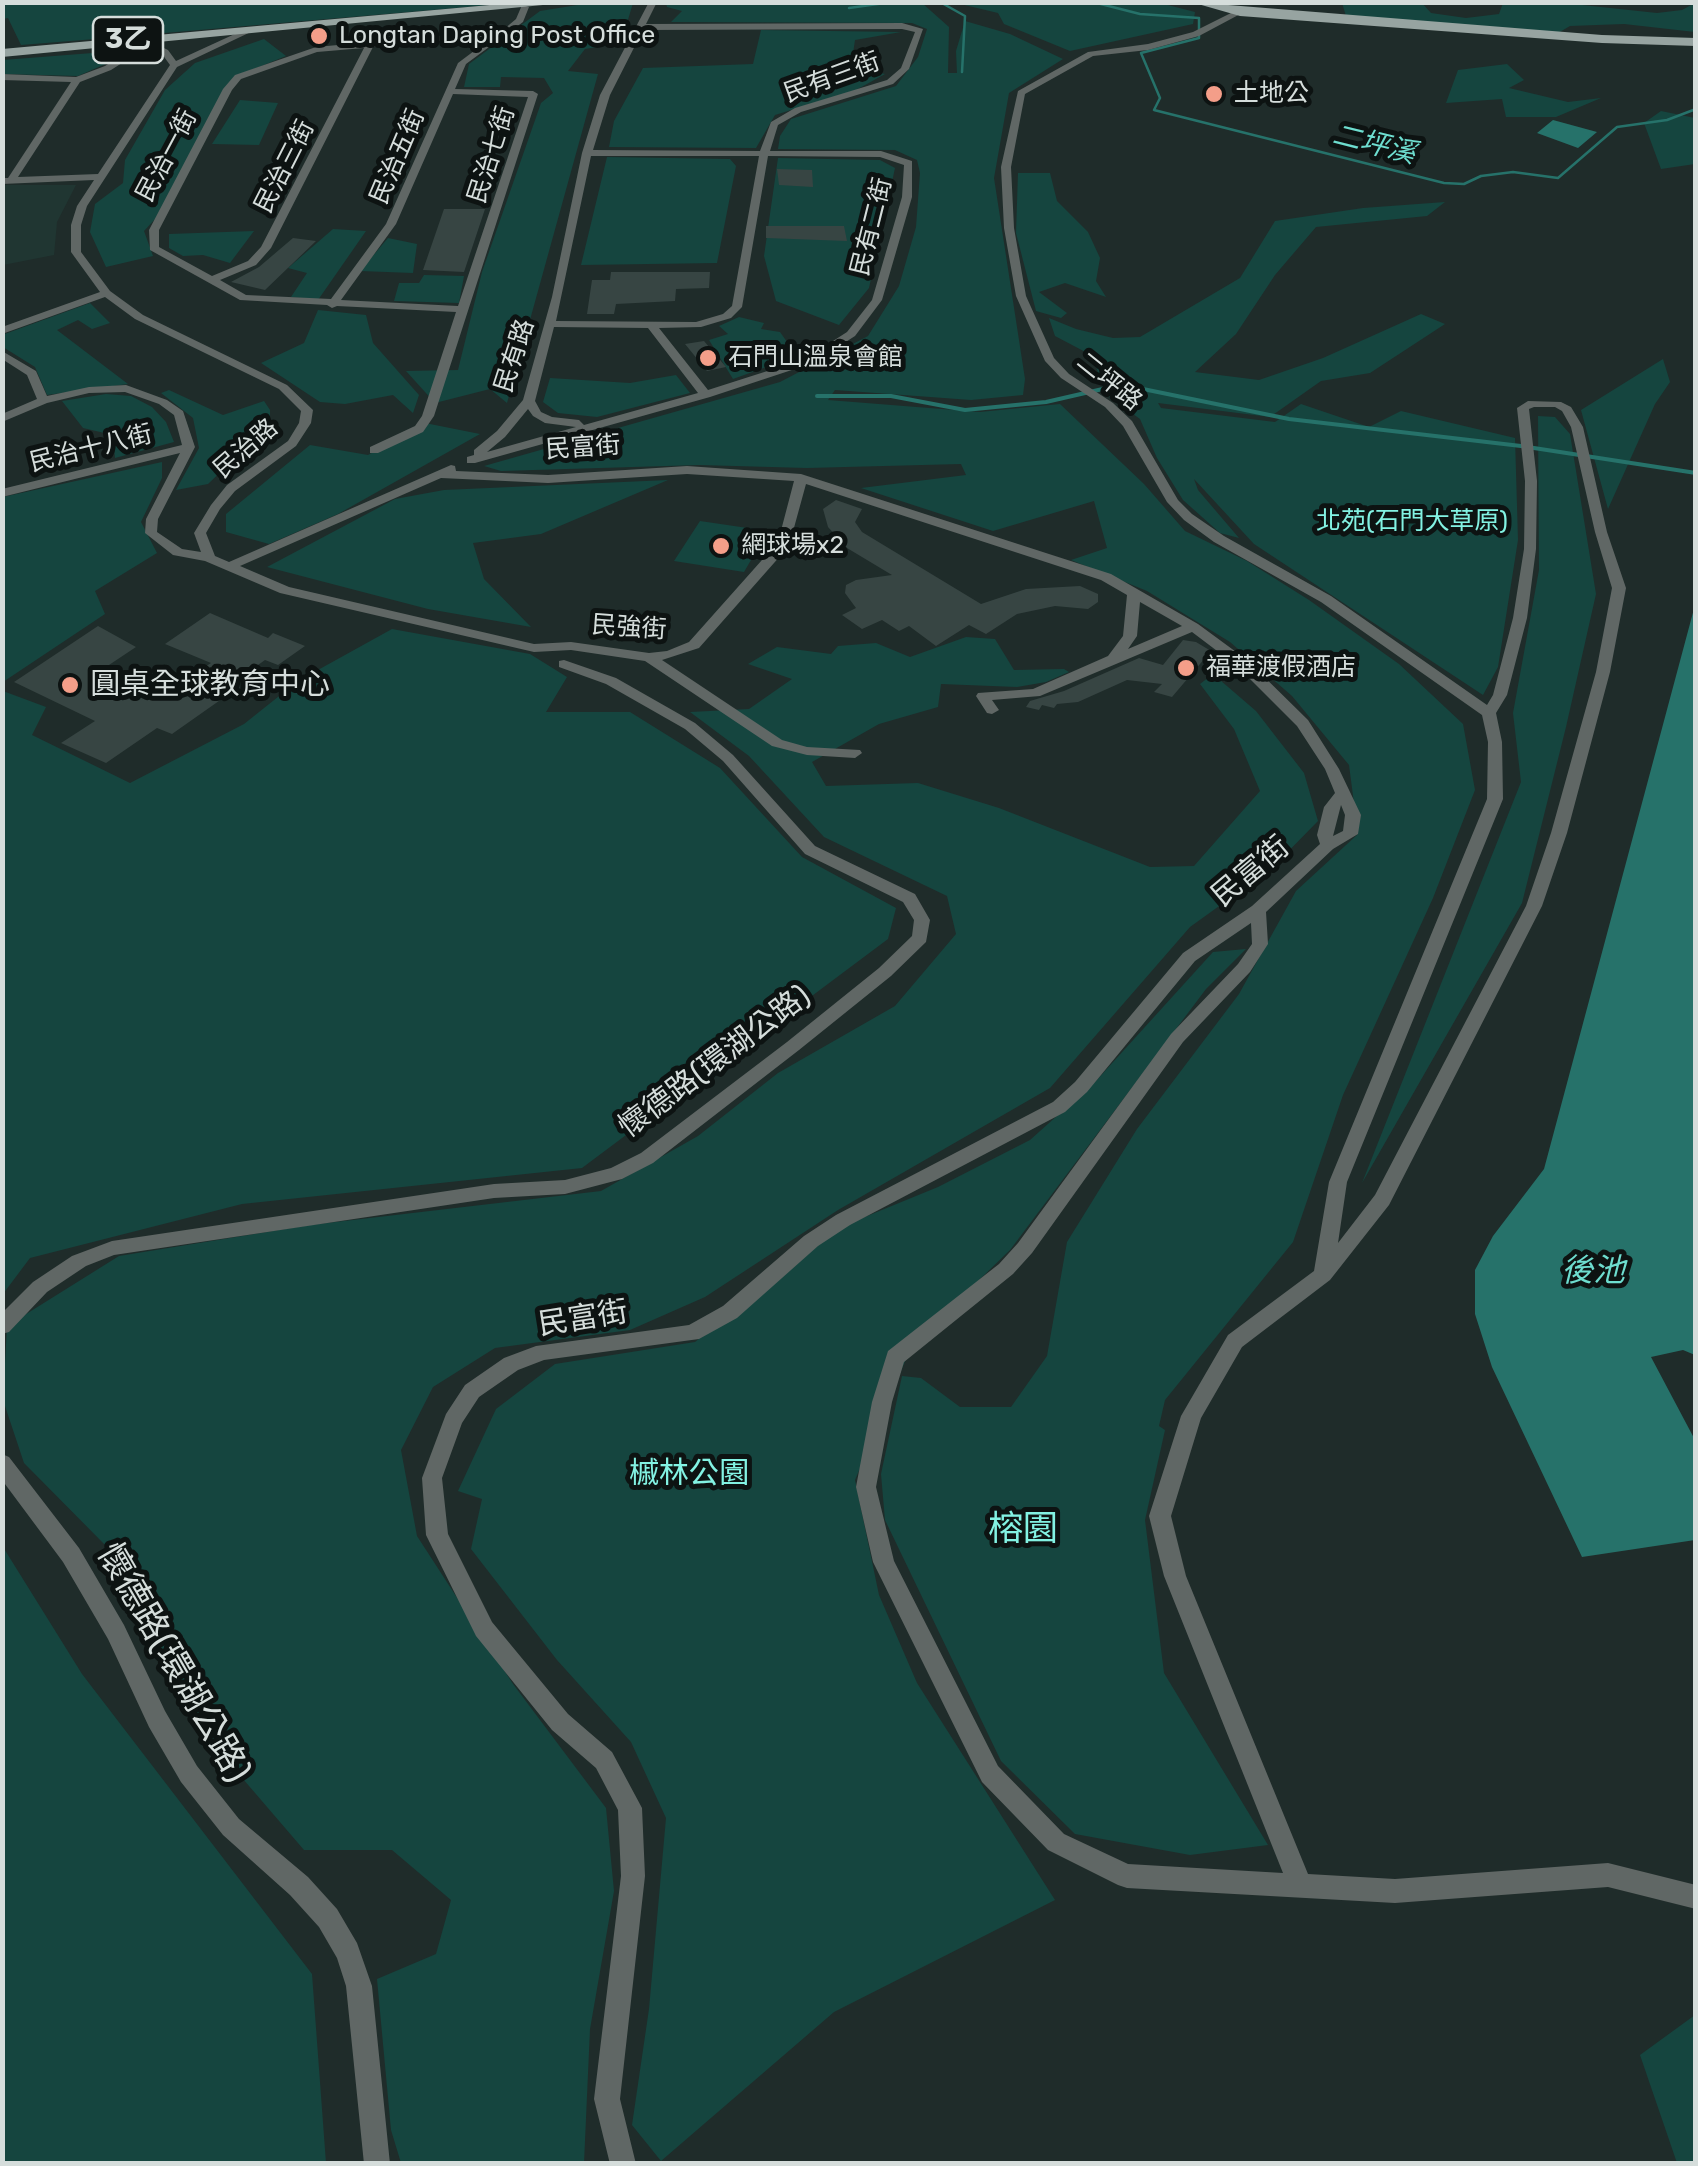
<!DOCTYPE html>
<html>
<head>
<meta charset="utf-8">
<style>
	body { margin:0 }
	#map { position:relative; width:1698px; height:2166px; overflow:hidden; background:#1f2c2a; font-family:Rubik,sans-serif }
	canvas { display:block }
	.frame { position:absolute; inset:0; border:5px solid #d5dddb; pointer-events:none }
</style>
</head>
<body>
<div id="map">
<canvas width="1698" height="2166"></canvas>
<div class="frame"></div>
</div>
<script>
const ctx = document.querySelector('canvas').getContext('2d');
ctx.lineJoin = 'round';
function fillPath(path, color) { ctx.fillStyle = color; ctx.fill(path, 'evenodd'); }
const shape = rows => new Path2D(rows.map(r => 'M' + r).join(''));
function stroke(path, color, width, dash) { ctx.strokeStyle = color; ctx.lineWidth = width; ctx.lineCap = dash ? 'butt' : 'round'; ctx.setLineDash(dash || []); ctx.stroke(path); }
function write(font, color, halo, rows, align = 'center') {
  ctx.font = font + ' Rubik,"Noto Sans TC",sans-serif'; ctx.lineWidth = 10; ctx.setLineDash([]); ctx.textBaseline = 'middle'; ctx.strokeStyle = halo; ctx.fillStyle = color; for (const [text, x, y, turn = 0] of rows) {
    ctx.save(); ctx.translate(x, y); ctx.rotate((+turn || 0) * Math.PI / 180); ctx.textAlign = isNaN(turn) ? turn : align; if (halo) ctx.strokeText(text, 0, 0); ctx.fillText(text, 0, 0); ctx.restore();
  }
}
const built = shape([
	[3,185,76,185,57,222,54,255,3,265]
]);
const green = shape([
	[3,2,514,2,514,3,141,35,135,23,120,25,120,37,21,45,8,18,3,19],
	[1554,2,1657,13,1682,10,1695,3,1695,32,1624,24,1570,26,1558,33,1346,16,1342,3,1422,3,1431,13,1466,18,1499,14,1503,3],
	[590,3,633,3,621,43,585,49,568,71,598,74,507,403,490,389,435,403,406,371,458,370,482,272,541,103,553,93,544,78,501,77,500,87,464,87,469,64,540,11],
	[666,3,922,3,949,27,948,73,957,73,956,51,965,21,1010,34,1063,59,1009,93,994,178,1025,379,1023,395,971,400,835,390,828,400,980,412,1060,404,1144,484,1185,531,1247,561,1309,600,1399,664,1463,724,1475,790,1433,898,1343,1095,1293,1242,1165,1400,1159,1426,1165,1430,1145,1520,1164,1673,1268,1845,1190,1855,1075,1834,1001,1761,885,1520,881,1474,902,1376,921,1378,960,1407,1011,1407,1047,1356,1067,1242,1137,1129,1239,994,1296,891,1358,834,1349,765,1292,696,1230,642,1147,591,1071,560,1107,548,1094,501,993,531,861,488,966,475,961,464,807,468,699,465,501,471,484,466,780,382,868,336,899,286,916,227,920,173,917,160,895,150,778,149,780,136,791,119,896,86,918,57,927,29,912,23,671,22,682,11,667,7],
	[1160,3,1195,12,1193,24,1070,51,1004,24,998,13,956,3],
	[761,30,901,32,855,40,851,67,885,74,856,90,775,115,756,148,609,147,614,121,643,68,753,64],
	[264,39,286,56,242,74,213,115,156,218,144,231,153,256,106,267,90,232,95,204,123,183,125,160,165,90,195,63],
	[118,51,117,59,78,76,3,74,3,60],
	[1507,64,1524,80,1509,88,1568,102,1601,98,1556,117,1506,117,1502,99,1446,103,1458,70],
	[240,100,278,103,259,145,212,144],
	[1661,111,1695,118,1695,164,1661,169,1644,123],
	[607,157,730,159,736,166,717,263,581,265],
	[778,158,880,160,895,168,869,288,839,325,776,301,764,256],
	[1018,173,1050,173,1057,201,1088,232,1100,258,1096,281,1106,297,1065,283,1039,292,1067,313,1061,318,1036,311,1016,233],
	[1445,202,1427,216,1316,227,1275,275,1236,334,1195,372,1259,380,1323,358,1421,314,1445,324,1370,373,1321,381,1270,417,1158,403,1161,408,1275,422,1301,404,1369,427,1401,411,1515,438,1518,540,1498,667,1483,695,1254,544,1194,479,1198,490,1239,538,1220,533,1183,500,1157,458,1140,419,1104,393,1093,356,1055,336,1049,318,1076,329,1113,338,1140,337,1240,278,1275,221,1363,208],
	[333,229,366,231,318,300,291,297,307,273,288,268],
	[254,231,230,263,203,255,183,256,169,248,169,234],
	[388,238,417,244,413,273,360,271],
	[424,275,464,276,459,303,394,301,399,283,419,283],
	[90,303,110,323,92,329,78,320,57,330,128,384,47,395,35,367,3,347,2,335],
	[318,310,366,315,373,343,419,395,413,413,393,395,345,404,320,402,261,363,304,343],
	[739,317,764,323,761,329,780,332,797,356,733,379,709,340,728,334,719,326],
	[1663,359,1670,382,1655,404,1608,509,1581,410],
	[676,375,690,393,597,417,558,413,543,402,550,378,630,383],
	[169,390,223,415,264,401,270,410,270,425,208,484,176,490,199,448,193,418,161,393],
	[106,394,131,396,152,407,166,422,174,442,115,458,113,435,83,428,62,401],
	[1538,416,1555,417,1570,434,1596,594,1566,727,1522,903,1362,1183,1521,782,1513,713,1539,570],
	[425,423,480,434,338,514,269,544,226,532,226,514,310,445,368,455],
	[162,462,162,478,141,522,157,553,95,591,105,614,3,682,3,497],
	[668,480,541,534,473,543,484,579,531,627,428,609,267,567,395,499,444,490],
	[700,521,768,531,744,572,674,561],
	[392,629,530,654,567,677,546,712,630,712,720,768,802,857,896,908,888,939,582,1168,242,1204,30,1258,3,1294,3,691,46,707,32,735,130,783,244,724,298,681],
	[966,637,995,639,1014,670,1064,669,1069,672,1046,682,1017,687,941,684,938,707,879,724,812,762,826,786,918,783,999,808,1150,867,1194,866,1260,791,1234,729,1200,684,1213,674,1256,711,1304,773,1318,821,1272,868,1190,927,1050,1088,838,1210,705,1297,630,1330,495,1348,433,1387,401,1450,417,1536,513,1684,606,1808,614,1891,590,2029,584,2163,401,2163,391,2130,377,1979,436,1954,451,1900,392,1850,304,1850,237,1772,163,1673,111,1551,24,1463,3,1400,7,1326,119,1256,310,1225,601,1191,698,1136,778,1073,895,1006,956,934,947,896,824,837,749,756,690,712,749,709,792,679,748,664,777,647,831,654,838,646,876,643,910,657],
	[1246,949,1206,989,1010,1250,912,1345,855,1480,879,1595,917,1683,1055,1900,834,2012,661,2161,632,2125,649,2009,666,1818,631,1742,557,1660,471,1549,482,1499,458,1491,496,1409,555,1364,695,1342,833,1230,938,1187,1030,1140,1095,1082,1213,952],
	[3,1547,82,1674,312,1974,326,2163,3,2163],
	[1695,2015,1695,2163,1677,2163,1640,2055]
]);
const water = shape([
	[1553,120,1597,132,1578,148,1537,133],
	[1695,605,1695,1355,1683,1350,1651,1357,1695,1440,1695,1540,1582,1557,1492,1367,1475,1314,1475,1270,1493,1236,1544,1169]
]);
const streamFar1 = shape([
	[940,2,965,16,962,72],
	[1028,2,1049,2],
	[1093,2,1140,14,1199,18,1199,38,1141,53,1160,98,1154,110,1444,183,1464,184,1481,176,1513,172,1558,178,1617,127,1667,120,1696,109],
	[849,8,892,2]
]);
const stream = shape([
	[817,396,891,396,965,410,1046,402,1107,388,1143,389,1289,419,1521,446,1696,473]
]);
const building = shape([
	[777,169,812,170,813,187,779,185],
	[444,209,485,209,464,272,423,270],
	[766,226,844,226,847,241,766,238],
	[293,238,316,241,265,290,231,282,259,267],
	[611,272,710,272,709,288,676,289,675,301,616,304,614,314,587,314,592,280,610,280],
	[704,341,726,367,707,371,685,344],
	[836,500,862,509,855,522,862,532,981,604,1026,589,1080,586,1098,594,1098,602,1088,609,1055,606,1017,614,986,634,969,625,936,646,909,626,899,631,882,620,862,629,842,615,856,608,845,593,846,585,856,580,892,575,847,548,828,527,823,509],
	[210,613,268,638,273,633,305,646,278,665,265,660,219,693,226,696,172,734,157,728,106,763,61,743,95,721,14,682,98,626,136,647,94,675,154,700,211,663,165,644],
	[1183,640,1196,642,1211,651,1172,697,1154,692,1162,684,1127,680,1078,702,1057,704,1054,708,1042,705,1039,710,1026,707,1030,701,1064,691,1139,658,1163,665]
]);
const minor = shape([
	[649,2,657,2,646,24,902,23,923,29,909,69,893,84,801,112,778,125,770,151,881,151,912,161,912,197,882,300,855,336,813,363,710,397,475,463,467,463,467,457,474,455,474,450,497,431,523,400,552,297,582,153,600,95,649,2],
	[902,29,915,32,901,68,887,80,795,108,771,122,760,151,593,150,610,95,643,30,902,29],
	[591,156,759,156,732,306,723,314,696,322,556,321,591,156],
	[768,156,880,157,904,165,902,197,872,300,847,332,805,359,708,390,659,328,701,327,731,318,742,307,768,156],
	[554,327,648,328,698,393,584,425,579,420,552,417,541,412,535,401,554,327],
	[528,409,533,416,545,423,576,427,487,452,505,437,528,409],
	[522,5,529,7,523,22,466,64,455,89,533,91,538,94,434,416,423,432,378,453,370,453,370,447,415,426,422,416,456,312,337,306,332,308,327,305,240,300,150,250,149,230,223,89,235,75,316,47,503,30,516,19,522,5],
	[494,36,458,63,386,224,331,299,246,295,220,280,256,265,271,248,373,47,494,36],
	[364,48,261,247,248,261,212,276,159,247,159,230,232,90,241,79,317,52,364,48],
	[453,94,528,97,458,306,341,300,396,224,453,94],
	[1237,10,1244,12,1199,36,1148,50,1093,56,1025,94,1011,167,1014,228,1026,296,1054,358,1069,374,1113,403,1132,421,1178,500,1192,514,1224,536,1331,596,1487,705,1493,695,1513,618,1524,549,1525,481,1517,408,1528,401,1561,402,1571,407,1583,427,1607,532,1626,588,1610,672,1567,833,1542,906,1389,1205,1330,1280,1242,1347,1201,1418,1171,1516,1186,1576,1308,1874,1395,1879,1608,1863,1696,1885,1696,1909,1608,1887,1395,1903,1127,1888,1118,1885,1048,1850,982,1782,873,1562,856,1487,872,1402,888,1351,999,1264,1018,1243,1171,1034,1238,964,1252,944,1251,923,1195,961,1087,1092,1065,1112,850,1225,818,1246,737,1318,699,1339,544,1360,518,1370,479,1397,462,1423,442,1478,448,1534,492,1622,568,1714,612,1752,642,1808,645,1876,620,2099,636,2164,610,2164,594,2099,621,1876,618,1810,596,1768,552,1730,476,1636,426,1535,422,1478,446,1414,465,1385,504,1358,536,1346,689,1325,723,1306,804,1236,836,1215,1053,1102,1075,1082,1183,953,1252,906,1320,844,1317,835,1324,807,1335,793,1325,769,1297,726,1237,666,1192,632,1040,696,992,700,999,710,992,714,987,713,976,696,978,693,1033,689,1108,656,1123,636,1127,595,1101,580,806,484,789,546,699,648,662,660,782,740,807,747,860,750,862,753,855,758,807,755,772,746,645,661,571,650,534,652,280,593,205,561,173,555,145,533,146,519,180,453,2,497,2,489,182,445,174,415,159,404,125,392,89,393,47,403,2,422,2,414,37,399,27,375,2,359,2,351,36,371,47,396,89,387,126,385,167,400,183,411,195,447,158,519,157,532,182,549,201,552,194,533,211,505,227,485,288,441,299,423,301,411,279,389,135,319,105,297,2,334,2,327,100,292,71,252,71,225,77,206,94,180,2,184,2,178,8,178,71,82,2,80,2,74,76,77,105,66,127,52,139,36,168,50,176,61,250,27,257,29,177,67,87,206,81,225,81,252,110,291,143,315,287,385,313,410,311,423,296,446,235,491,220,509,206,533,215,556,229,562,451,465,455,466,456,471,548,475,687,466,801,474,1111,574,1198,624,1247,660,1308,720,1339,769,1361,815,1358,834,1333,849,1266,912,1268,944,1250,972,1183,1042,1032,1253,1013,1274,904,1362,892,1402,876,1487,894,1561,998,1766,1064,1834,1128,1864,1283,1873,1164,1576,1149,1516,1181,1416,1228,1335,1314,1271,1329,1182,1487,799,1488,742,1482,715,1321,602,1214,542,1184,520,1167,502,1123,426,1105,407,1061,378,1045,361,1016,296,1004,228,1001,167,1018,91,1088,52,1148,44,1193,32,1237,10],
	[142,44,162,54,170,65,98,174,18,177,80,82,111,70,133,56,142,44],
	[1534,407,1555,407,1562,411,1571,427,1595,532,1612,588,1596,672,1551,833,1526,906,1375,1195,1338,1243,1347,1182,1503,799,1502,742,1496,713,1507,695,1527,618,1536,549,1537,481,1529,409,1534,407],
	[687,474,794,481,778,542,689,642,667,651,649,653,571,642,534,644,289,587,240,566,441,478,548,483,687,474],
	[1140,602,1182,626,1128,649,1137,636,1140,602],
	[1341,805,1345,815,1343,831,1333,836,1341,805],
	[564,660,616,678,695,723,733,755,815,846,915,894,930,920,926,942,891,976,799,1050,653,1163,622,1179,565,1194,494,1198,114,1255,86,1266,47,1292,9,1332,2,1334,2,1313,33,1282,72,1256,112,1241,494,1184,565,1180,611,1168,641,1153,787,1042,879,968,912,936,914,920,903,902,805,854,723,761,685,729,606,684,559,667,559,661,564,660],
	[2,1454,9,1457,79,1548,124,1625,165,1711,197,1766,239,1819,308,1877,337,1909,357,1943,372,1986,390,2164,364,2164,346,1986,337,1958,319,1927,290,1895,223,1835,181,1782,149,1727,108,1639,63,1562,2,1480,2,1454]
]);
const primary = shape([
	[523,2,574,2,2,57,2,49,523,2],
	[1191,2,1602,35,1696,38,1696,46,1602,43,1240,16,1191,2]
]);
const markers = [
	[319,36,10,"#f49e89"],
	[1214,94,10,"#f49e89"],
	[708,358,10,"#f49e89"],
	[721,546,10,"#f49e89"],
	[1186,668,10,"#f49e89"],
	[70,685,10,"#f49e89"]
];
const farPoinames = [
	["Longtan Daping Post Office",339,36],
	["土地公",1234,94],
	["石門山溫泉會館",728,358],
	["網球場x2",741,546],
	["福華渡假酒店",1206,668]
];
const farStreetnames = [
	["民有三街",832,78,-20],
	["民治七街",492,155,-72],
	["民治一街",167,156,-62],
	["民治五街",398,157,-67],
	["民治三街",285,167,-63],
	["民有二街",872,227,-76],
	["民有路",515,356,-72],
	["二坪路",1109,382,39],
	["民富街",583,448,-4],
	["民治十八街",91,449,-14],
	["民治路",246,449,-41],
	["民強街",629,628,4]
];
const farParknames = [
	["北苑(石門大草原)",1412,522]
];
const shields = [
	[128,40,70]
];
const shieldNames = [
	["3乙",128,40]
];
const farWaternames = [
	["二坪溪",1374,145,14]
];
const poiNames = [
	["圓桌全球教育中心",90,685]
];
const streetNames = [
	["民富街",1251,872,-40],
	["懷德路(環湖公路)",715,1062,-37],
	["民富街",583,1319,-9]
];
const parkNames = [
	["槭林公園",689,1474]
];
const waterNames = [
	["後池",1593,1272]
];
const nearParknames = [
	["榕園",1023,1530]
];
const nearStreetnames = [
	["懷德路(環湖公路)",173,1663,60]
];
fillPath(built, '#203632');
fillPath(green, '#15453f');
fillPath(water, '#26726a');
stroke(streamFar1, '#26726a', 2.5);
stroke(stream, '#26726a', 4);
fillPath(building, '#374543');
fillPath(minor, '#606765');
fillPath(primary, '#97a4a1');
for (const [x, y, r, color] of markers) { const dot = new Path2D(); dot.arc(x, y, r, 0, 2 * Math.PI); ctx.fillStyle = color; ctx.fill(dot); stroke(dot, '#0d1312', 4); }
write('25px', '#d5dddb', '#0d1312', farPoinames, 'left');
write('25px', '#d5dddb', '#0d1312', farStreetnames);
write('25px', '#83f2e3', '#0d1312', farParknames);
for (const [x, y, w] of shields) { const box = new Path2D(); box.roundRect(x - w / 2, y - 23, w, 46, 8); ctx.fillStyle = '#0d1312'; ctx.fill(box); stroke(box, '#d5dddb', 2.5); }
write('bold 28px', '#d5dddb', null, shieldNames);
write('italic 28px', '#6eddcf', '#0d1312', farWaternames);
write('30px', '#d5dddb', '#0d1312', poiNames, 'left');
write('30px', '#d5dddb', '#0d1312', streetNames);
write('30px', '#83f2e3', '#0d1312', parkNames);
write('italic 32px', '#6eddcf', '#0d1312', waterNames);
write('35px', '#83f2e3', '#0d1312', nearParknames);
write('35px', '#d5dddb', '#0d1312', nearStreetnames);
</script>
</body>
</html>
